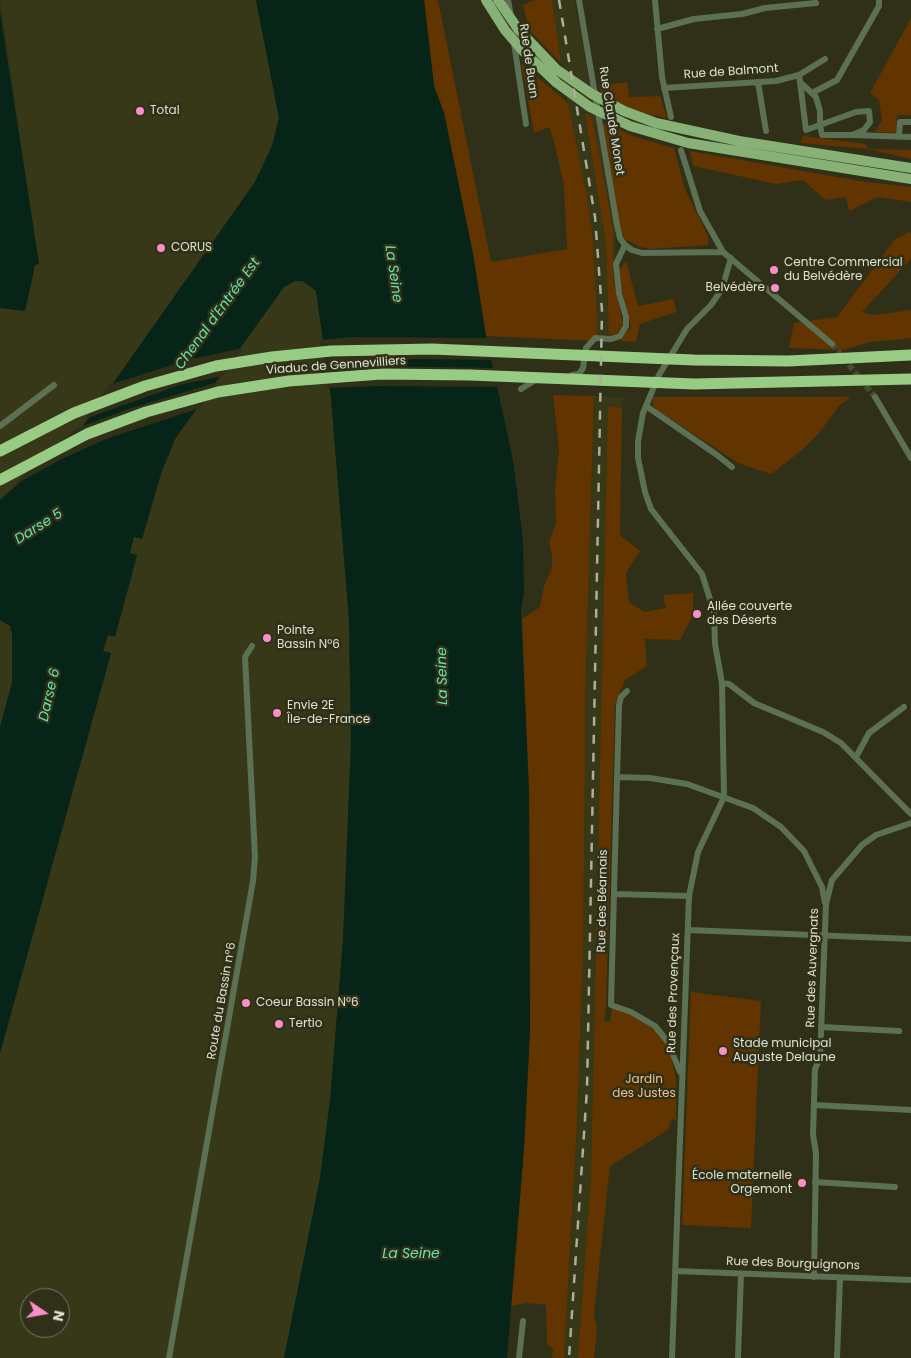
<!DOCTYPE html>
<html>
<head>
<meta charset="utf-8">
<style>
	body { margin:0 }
	#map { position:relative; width:911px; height:1358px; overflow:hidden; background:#2f3017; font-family:Poppins,sans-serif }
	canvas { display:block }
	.north { position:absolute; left:20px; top:1288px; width:50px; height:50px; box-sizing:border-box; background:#2f3017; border:1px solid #757661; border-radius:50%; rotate:102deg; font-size:14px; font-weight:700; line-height:20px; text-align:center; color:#dee0d1 }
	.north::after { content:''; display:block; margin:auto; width:18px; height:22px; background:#f98fc8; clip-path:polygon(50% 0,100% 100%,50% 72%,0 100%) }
</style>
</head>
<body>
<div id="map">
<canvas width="911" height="1358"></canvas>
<div class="north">N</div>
</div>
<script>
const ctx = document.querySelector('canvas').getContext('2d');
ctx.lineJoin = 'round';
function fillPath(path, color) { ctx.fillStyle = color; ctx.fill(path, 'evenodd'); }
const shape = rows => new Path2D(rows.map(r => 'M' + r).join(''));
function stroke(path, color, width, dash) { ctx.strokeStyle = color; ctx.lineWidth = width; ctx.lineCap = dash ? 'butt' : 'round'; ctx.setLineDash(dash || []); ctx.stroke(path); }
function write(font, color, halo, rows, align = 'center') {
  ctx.font = font + ' Poppins,sans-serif'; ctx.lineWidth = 5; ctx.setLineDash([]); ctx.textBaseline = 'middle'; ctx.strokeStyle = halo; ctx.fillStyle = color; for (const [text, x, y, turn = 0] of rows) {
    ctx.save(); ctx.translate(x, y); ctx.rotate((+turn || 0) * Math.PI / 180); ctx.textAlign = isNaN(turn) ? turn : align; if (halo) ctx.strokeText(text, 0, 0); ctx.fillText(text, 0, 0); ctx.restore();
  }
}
const built = shape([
	[0,0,256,0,279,118,272,146,255,182,83,426,0,500,0,308,25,311,35,265,39,264],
	[551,0,574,0,615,217,615,282,622,341,598,341,569,111],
	[295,281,310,285,316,291,331,398,349,620,351,743,343,940,330,1101,320,1178,284,1358,0,1358,0,1053,111,653,103,651,108,635,115,637,137,556,129,553,134,537,142,539,162,473,175,439,284,286],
	[30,1298,60,1298,60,1328,30,1328],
	[594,396,623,397,620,442,602,1028,584,1358,564,1358,577,1124,583,956,586,667],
	[0,620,10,626,12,634,12,683,0,727]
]);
const green = shape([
	[424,0,438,0,491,262,567,249,564,185,554,142,549,127,534,133,521,63,568,103,587,196,593,240,598,341,486,336,473,254,444,113,434,86],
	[535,0,552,0,561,63,529,30,523,5],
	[911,18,911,115,897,115,896,133,875,132,882,120,879,100,870,93],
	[627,82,629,97,660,96,667,118,643,113,623,105,602,94,599,86],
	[585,113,592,117,613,229,613,278,623,324,616,334,609,335,606,244],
	[603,123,639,138,674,148,685,189,709,238,708,245,651,249,640,247,625,239,620,228],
	[803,136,866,144,868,149,911,150,911,159,867,149,800,143],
	[690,151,866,182,911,187,911,202,878,197,849,211,846,197,825,200,803,180,776,184,693,166],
	[909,232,911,233,911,259,862,312,874,315,911,310,911,338,870,342,844,350,789,348,794,323,837,317,895,239],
	[626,261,638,306,674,299,676,312,640,324,636,342,622,341,622,337,631,327,620,281,620,269],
	[553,395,594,396,586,667,583,956,577,1124,564,1358,552,1358,553,1349,547,1344,546,1305,527,1303,511,1306,524,1148,530,1030,529,792,522,619,540,607,544,586,552,568,552,555,549,542,556,523,555,489,559,449],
	[653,397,851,397,839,406,820,432,801,451,771,474,738,463,657,410,653,405],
	[608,406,622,408,620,535,640,551,626,573,629,602,644,612,666,608,663,595,693,593,693,615,680,640,645,639,647,666,625,680,615,705,606,1005,604,1020,610,1022,612,1007,625,1012,652,1026,668,1046,664,1052,671,1056,676,1079,676,1121,672,1118,668,1130,610,1166,594,1314,597,1330,594,1358,578,1358,591,1177],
	[691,992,761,1001,751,1228,682,1225]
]);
const water = shape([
	[256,0,424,0,434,86,444,113,473,254,486,336,513,460,523,540,524,592,521,611,529,792,530,1030,524,1148,507,1358,284,1358,320,1178,330,1101,343,940,351,743,349,620,331,398,316,291,303,281,295,281,284,287,175,439,161,473,142,539,134,537,130,553,137,555,115,637,108,635,103,651,111,653,0,1053,0,727,12,683,12,634,10,626,0,620,0,500,83,426,255,182,272,146,279,118],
	[0,12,39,264,35,265,25,311,0,308]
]);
const pier = shape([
	[352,337,489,338,495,360,413,359,323,362,320,340],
	[243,348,223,376,180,385,85,419,109,385,187,360],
	[379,366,497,368,501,387,378,386,327,388,324,369],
	[218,382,200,408,106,439,62,459,11,487,74,430,83,426,128,409]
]);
const streetTunnel = shape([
	[832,344,875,397]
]);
const street = shape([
	[508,0,511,16],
	[579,0,617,225,620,238,625,245],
	[655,0,662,77,671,117],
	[657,29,694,19,742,14,765,8,816,3],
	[514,43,526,124],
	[799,75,800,82,806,130,820,125,822,135,852,135,864,130,870,122,869,111,856,112,820,125,820,111,816,97,800,82],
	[758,82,766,131],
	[664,88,776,81,799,75,825,59],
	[812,93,837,80,879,6,879,0],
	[853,135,911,137],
	[899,136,900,122,911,122],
	[681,150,700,211,723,252,832,344],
	[572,375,579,374,583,368,586,348,595,338,611,339,620,336,626,326,626,317,619,293,616,264,625,245,632,250,642,253,723,252],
	[521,389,537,379],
	[875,397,911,458],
	[646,406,717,455,732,467],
	[0,426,54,385],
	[722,683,729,684,754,703,823,732,841,743,911,814],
	[627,691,621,697,619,705,611,1005,631,1012,655,1026,668,1042,680,1072],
	[856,757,869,733,904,707],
	[617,777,650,778,687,784,753,808,781,827,804,851,822,887,825,903],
	[615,894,689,896],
	[688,930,911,939],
	[821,1027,899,1031],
	[814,1105,911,1110],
	[815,1182,895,1187],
	[675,1271,911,1280],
	[814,1277,816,1153,813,1135,815,1069,820,1058,826,904,832,880,862,845,876,835,911,823],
	[169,1358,253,881,255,857,245,657,252,646],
	[519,1358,523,1321],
	[672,1358,689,896,698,852,724,797,722,683,715,644,714,612,702,574,651,509,645,492,638,458,638,441,643,413,659,375,687,329,711,305,722,289,731,258],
	[738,1358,741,1274],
	[837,1358,840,1278]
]);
const primary = shape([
	[486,0,505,30,523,51,557,83,590,107,630,126,688,143,911,179],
	[498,0,518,29,556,69,592,94,624,111,656,123,739,141,911,168]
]);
const highway = shape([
	[0,451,74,413,145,386,216,366,272,357,331,351,432,349,694,360,788,361,911,355],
	[0,480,87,434,146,412,218,392,289,381,381,374,470,375,694,384,911,379]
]);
const rail = shape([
	[559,0,595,217,602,311,587,1089,569,1358]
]);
const markers = [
	[140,111,5,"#f98fc8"],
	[161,248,5,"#f98fc8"],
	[774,270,5,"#f98fc8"],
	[775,288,5,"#f98fc8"],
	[697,614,5,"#f98fc8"],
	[267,638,5,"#f98fc8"],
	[277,713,5,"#f98fc8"],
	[246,1003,5,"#f98fc8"],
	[279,1024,5,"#f98fc8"],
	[723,1051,5,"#f98fc8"],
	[802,1183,5,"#f98fc8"]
];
const streetNames = [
	["Rue de Buan",528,61,82],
	["Rue de Balmont",731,72,-4],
	["Rue Claude Monet",611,121,81],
	["Viaduc de Gennevilliers",336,366,-4],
	["Rue des Béarnais",603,901,-89],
	["Rue des Auvergnats",813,968,-88],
	["Rue des Provençaux",674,993,-88],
	["Route du Bassin n°6",222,1001,-80],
	["Rue des Bourguignons",793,1264,2]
];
const poiNames = [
	["Total",150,111],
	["CORUS",171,248],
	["Centre Commercial",784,263],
	["du Belvédère",784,277],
	["Belvédère",765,288,"right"],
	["Allée couverte",707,607],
	["des Déserts",707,621],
	["Pointe",277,631],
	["Bassin N°6",277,645],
	["Envie 2E",287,706],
	["Île-de-France",287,720],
	["Coeur Bassin N°6",256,1003],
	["Tertio",289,1024],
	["Stade municipal",733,1044],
	["Auguste Delaune",733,1058],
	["École maternelle",792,1176,"right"],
	["Orgemont",792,1190,"right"]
];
const parkNames = [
	["Jardin",644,1080],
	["des Justes",644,1094]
];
const waterNames = [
	["La Seine",393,274,82],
	["Chenal d'Entrée Est",218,314,-54],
	["Darse 5",39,527,-32],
	["La Seine",443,676,-91],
	["Darse 6",50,695,-77],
	["La Seine",411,1254]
];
fillPath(built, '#363817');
fillPath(green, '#613400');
fillPath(water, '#062417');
fillPath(pier, '#2f3017');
stroke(streetTunnel, '#494a33', 6, [6, 3]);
stroke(street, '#5c7054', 6);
stroke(primary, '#87b176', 10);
stroke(highway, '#98cb83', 11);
stroke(rail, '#adae9c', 2.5, [9, 9]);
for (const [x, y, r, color] of markers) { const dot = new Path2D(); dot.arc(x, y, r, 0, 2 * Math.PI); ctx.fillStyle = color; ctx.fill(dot); stroke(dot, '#2f3017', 2); }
write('12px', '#dee0d1', '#2f3017', streetNames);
write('12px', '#dee0d1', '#2f3017', poiNames, 'left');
write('12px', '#f3bf92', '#2f3017', parkNames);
write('italic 14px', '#64e4ab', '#2f3017', waterNames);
</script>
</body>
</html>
